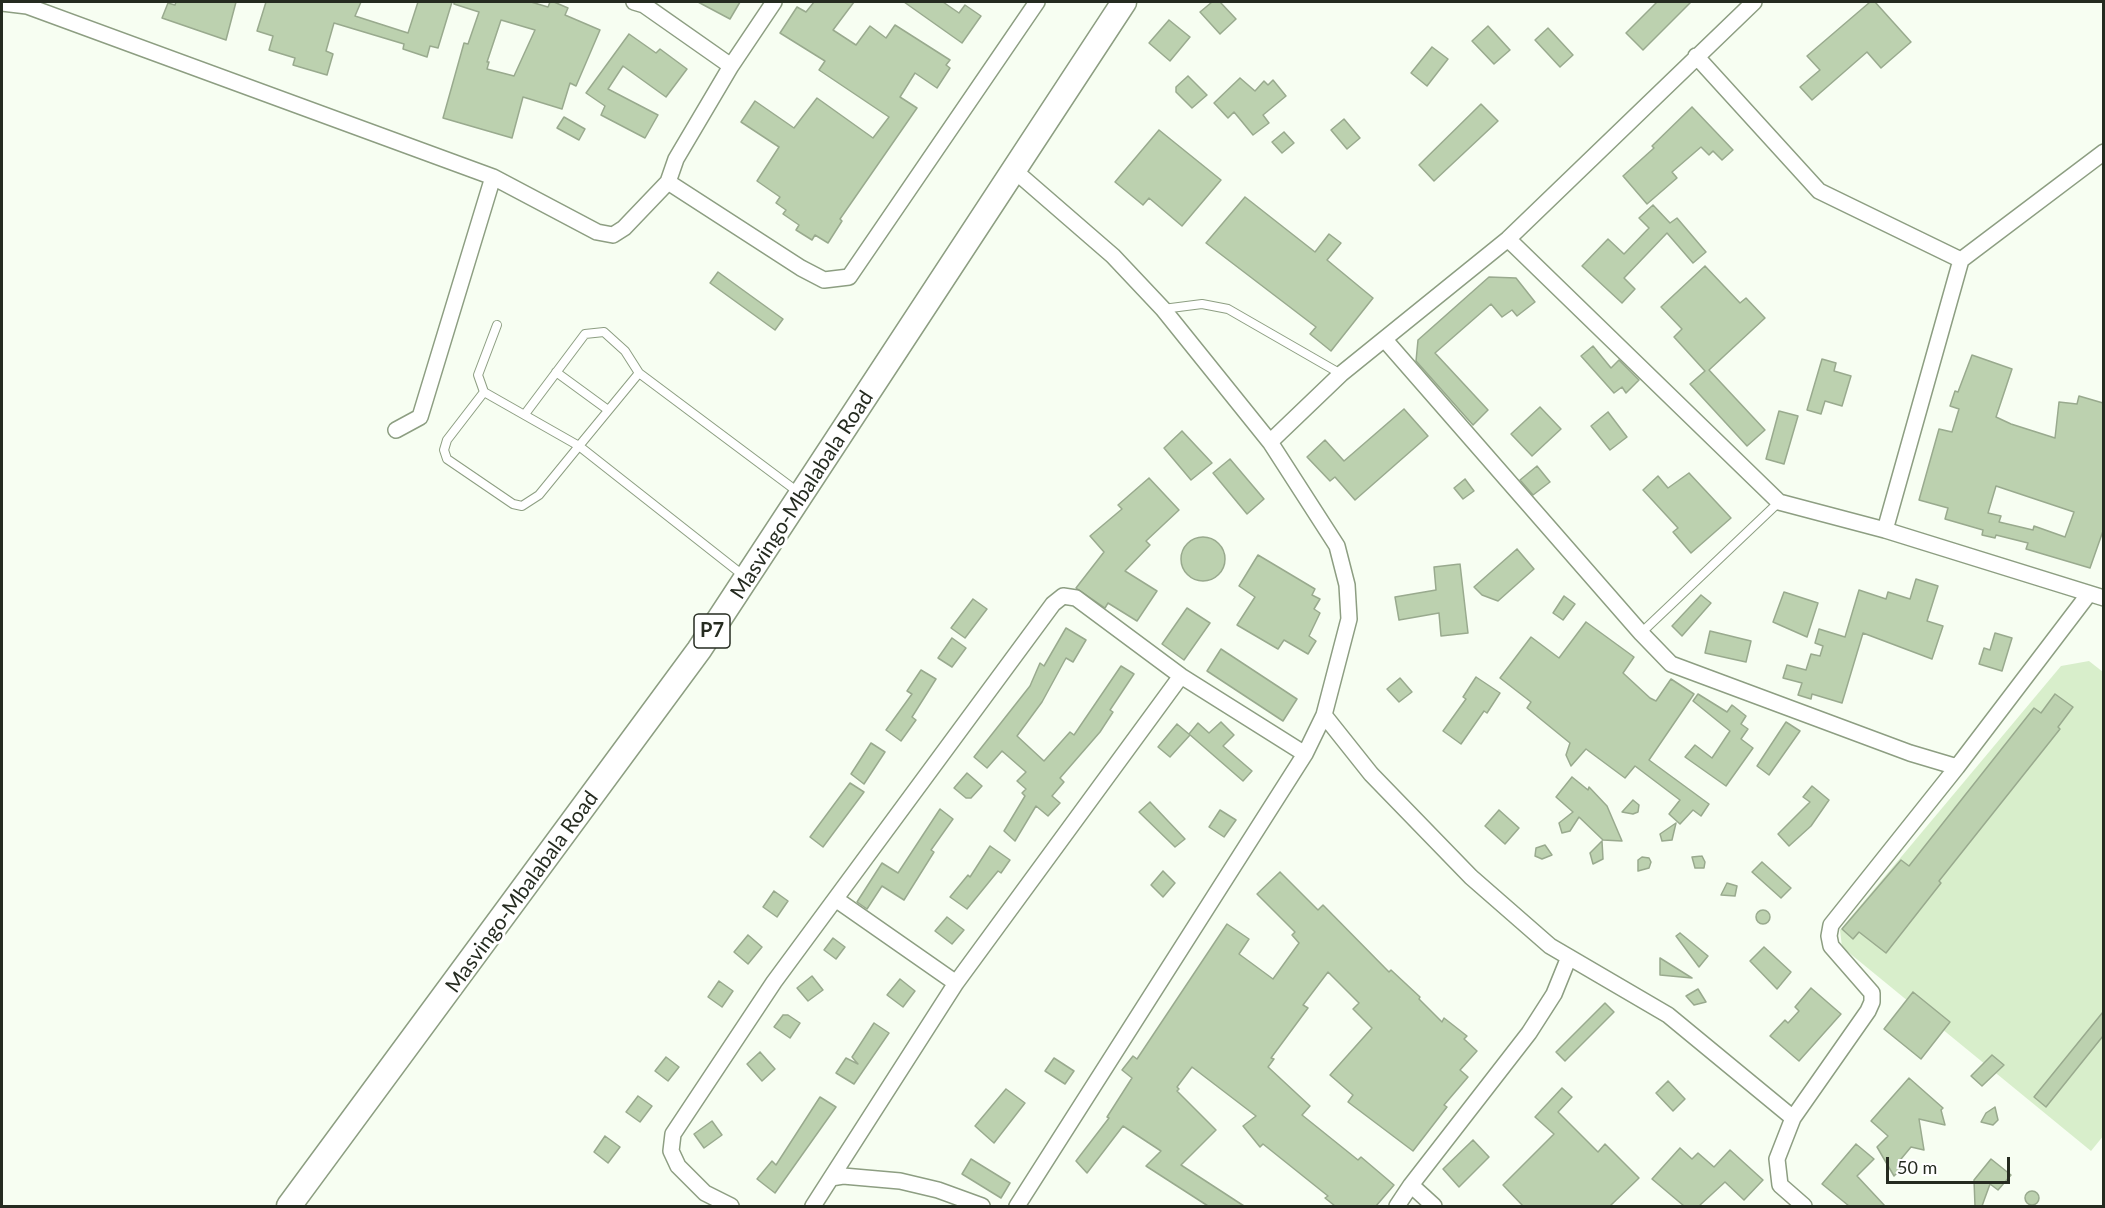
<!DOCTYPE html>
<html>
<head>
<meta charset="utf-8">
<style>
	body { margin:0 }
	#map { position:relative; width:2105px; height:1208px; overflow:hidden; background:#f7fef2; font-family:Lato,sans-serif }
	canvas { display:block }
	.frame { position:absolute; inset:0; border:3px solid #252b20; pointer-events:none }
	.scale { position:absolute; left:1886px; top:1157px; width:124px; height:27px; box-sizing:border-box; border:3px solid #252b20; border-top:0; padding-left:8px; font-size:18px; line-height:21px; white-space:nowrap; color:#252b20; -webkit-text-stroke:4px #fff; paint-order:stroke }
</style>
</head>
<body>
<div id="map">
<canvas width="2105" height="1208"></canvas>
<div class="frame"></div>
<div class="scale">50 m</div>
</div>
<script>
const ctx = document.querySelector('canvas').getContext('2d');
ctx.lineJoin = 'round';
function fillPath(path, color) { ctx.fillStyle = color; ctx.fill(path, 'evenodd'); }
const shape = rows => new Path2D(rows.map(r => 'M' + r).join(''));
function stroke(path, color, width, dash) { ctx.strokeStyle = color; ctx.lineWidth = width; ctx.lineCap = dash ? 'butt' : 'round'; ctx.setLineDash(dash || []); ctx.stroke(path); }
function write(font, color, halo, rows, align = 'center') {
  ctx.font = font + ' Lato,sans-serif'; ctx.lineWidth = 6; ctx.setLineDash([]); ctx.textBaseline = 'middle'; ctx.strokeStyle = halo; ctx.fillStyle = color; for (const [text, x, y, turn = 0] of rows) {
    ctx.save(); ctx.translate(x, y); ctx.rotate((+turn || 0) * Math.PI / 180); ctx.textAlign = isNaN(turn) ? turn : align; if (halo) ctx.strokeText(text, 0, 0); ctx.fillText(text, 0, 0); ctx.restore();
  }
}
const green = shape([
	[2089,661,2103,672,2104,1135,2091,1151,1842,947,1840,930,2061,666]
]);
const building = shape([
	[176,2,236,2,226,40,162,18,168,3,175,5,176,2],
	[266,2,361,2,355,16,408,33,418,2,452,2,438,48,430,46,427,57,403,49,404,44,334,23,326,51,333,54,327,75,293,65,295,58,269,50,273,36,257,31,266,2],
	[454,2,531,2,548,7,550,2,554,2,568,8,565,15,600,30,576,86,570,83,562,109,523,97,512,138,443,118,464,43,468,44,479,12,454,4,454,2],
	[501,20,535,30,514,76,487,69,489,62,487,62,501,20],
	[698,2,740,2,730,19,698,2],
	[814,2,854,2,833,30,856,45,870,26,886,38,895,25,950,60,946,65,950,68,937,88,915,73,900,97,917,108,840,219,842,221,828,243,815,235,812,240,796,230,799,225,783,214,786,210,776,203,780,197,757,181,779,147,741,122,755,101,794,128,817,98,873,138,889,117,819,70,825,61,780,33,797,7,806,12,814,2],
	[904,2,943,2,959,13,965,5,981,16,962,43,904,2],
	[1212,2,1220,2,1236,19,1220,34,1200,12,1212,2],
	[1657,2,1691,2,1643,50,1626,33,1657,2],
	[1870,2,1875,2,1911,42,1881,68,1867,52,1812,100,1800,87,1820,70,1807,56,1870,2],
	[1169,20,1190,37,1170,61,1149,43,1169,20],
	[1488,26,1510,50,1494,64,1472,41,1488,26],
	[1548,28,1573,55,1560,67,1535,40,1548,28],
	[629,34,656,53,660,49,687,69,666,97,623,66,608,89,658,115,645,138,601,115,605,106,586,93,629,34],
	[1432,47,1448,59,1427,86,1411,73,1432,47],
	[1188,76,1207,95,1192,108,1176,92,1176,87,1188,76],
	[1240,78,1255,91,1264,81,1268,85,1273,80,1286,96,1263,115,1269,123,1253,135,1234,112,1228,118,1214,103,1240,78],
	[1481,104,1498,121,1434,181,1419,165,1481,104],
	[1692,107,1733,150,1722,160,1713,151,1709,155,1701,147,1672,172,1677,178,1647,204,1623,176,1654,148,1652,146,1692,107],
	[564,117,585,129,579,140,557,128,564,117],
	[1344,119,1360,138,1347,149,1331,130,1344,119],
	[1159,130,1221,180,1182,226,1149,198,1143,205,1115,182,1159,130],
	[1284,132,1294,143,1282,153,1272,142,1284,132],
	[1245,197,1315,252,1329,234,1341,243,1327,260,1373,298,1331,351,1310,334,1316,327,1206,243,1245,197],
	[1653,205,1670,223,1677,218,1706,252,1693,263,1667,233,1624,278,1635,289,1622,303,1582,266,1608,239,1624,254,1649,228,1639,218,1653,205],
	[1705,266,1740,303,1746,298,1765,318,1709,370,1765,430,1747,446,1690,384,1705,371,1674,337,1682,329,1661,307,1705,266],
	[718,272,783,319,775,330,710,283,718,272],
	[1489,277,1516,278,1535,302,1517,316,1512,310,1502,317,1491,304,1435,353,1488,410,1473,425,1416,361,1418,340,1489,277],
	[1593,346,1611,368,1619,360,1639,380,1626,393,1622,387,1614,393,1581,356,1593,346],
	[1972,355,2012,369,1996,417,2011,424,2055,438,2059,402,2077,404,2079,396,2103,403,2103,531,2090,568,2026,549,2028,543,1996,535,1995,538,1982,535,1983,530,1945,519,1948,508,1919,500,1939,429,1952,432,1959,409,1950,406,1955,391,1958,392,1972,355],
	[1996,486,2074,512,2065,537,2034,526,2033,530,1999,522,2001,516,1988,513,1996,486],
	[1822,359,1836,363,1834,371,1851,376,1842,406,1825,401,1821,414,1807,410,1822,359],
	[1540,407,1561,429,1532,456,1511,434,1540,407],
	[1404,409,1428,436,1355,500,1335,477,1330,481,1307,457,1325,440,1344,461,1404,409],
	[1779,411,1798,416,1784,464,1766,459,1779,411],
	[1608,412,1627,437,1610,450,1591,426,1608,412],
	[1182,431,1212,463,1191,480,1164,448,1182,431],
	[1230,459,1264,499,1247,514,1213,473,1230,459],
	[1537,466,1550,482,1533,495,1520,480,1537,466],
	[1689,473,1731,518,1691,553,1673,532,1678,528,1643,490,1658,476,1668,488,1689,473],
	[1149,478,1179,510,1146,541,1150,545,1125,571,1157,591,1137,621,1108,603,1105,608,1076,588,1104,552,1090,536,1122,509,1118,505,1149,478],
	[1465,479,1474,491,1463,499,1454,488,1465,479],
	'1181 559a22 22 0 1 1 44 0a22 22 0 1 1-44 0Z',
	[1517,549,1534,569,1498,601,1482,595,1474,587,1517,549],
	[1258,555,1315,589,1312,595,1320,599,1314,609,1320,613,1309,636,1316,641,1308,654,1284,640,1278,649,1237,625,1255,597,1239,586,1258,555],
	[1460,564,1468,633,1441,636,1439,613,1399,620,1395,597,1436,590,1434,567,1460,564],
	[1916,579,1938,586,1927,621,1943,626,1932,659,1863,633,1842,703,1812,694,1811,699,1798,695,1802,683,1783,678,1787,665,1806,670,1811,654,1820,656,1823,646,1815,643,1819,629,1845,637,1859,590,1886,599,1888,592,1910,599,1916,579],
	[1784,592,1818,603,1807,637,1773,622,1784,592],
	[1701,595,1711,603,1682,636,1672,626,1701,595],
	[1564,596,1575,604,1563,620,1553,613,1564,596],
	[973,599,987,609,965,638,951,628,973,599],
	[1187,608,1210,623,1184,660,1162,644,1187,608],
	[1586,622,1634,657,1623,673,1650,698,1656,701,1671,679,1694,694,1649,760,1709,804,1701,816,1693,810,1680,824,1669,814,1680,800,1635,766,1625,778,1586,749,1571,766,1566,755,1570,743,1527,708,1531,702,1500,678,1531,637,1559,658,1586,622],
	[1066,628,1086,640,1073,662,1066,658,1042,702,1017,736,1044,761,1070,732,1074,735,1121,666,1134,674,1110,710,1113,712,1100,732,1060,778,1064,782,1052,796,1060,803,1048,816,1036,806,1015,841,1004,831,1025,796,1022,793,1026,789,1017,781,1026,772,1002,751,987,768,974,757,1030,686,1040,663,1044,666,1066,628],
	[1710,631,1751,641,1746,662,1705,653,1710,631],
	[1995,633,2012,638,2002,671,1979,664,1984,648,1990,650,1995,633],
	[952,638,966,648,952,667,938,658,952,638],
	[1221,649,1297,699,1283,721,1207,671,1221,649],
	[921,670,936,679,912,717,916,720,901,741,886,730,912,694,907,691,921,670],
	[1476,677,1500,693,1487,713,1484,711,1461,744,1443,731,1466,699,1463,697,1476,677],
	[1400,678,1412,692,1399,702,1387,689,1400,678],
	[1698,694,1727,712,1732,705,1746,716,1741,724,1748,729,1741,739,1753,748,1726,786,1685,757,1695,745,1712,758,1730,731,1693,701,1698,694],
	[2055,694,2073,707,2058,727,2060,729,1939,881,1941,883,1886,953,1859,932,1853,939,1842,929,1901,860,1909,866,2034,708,2041,713,2055,694],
	[1221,722,1234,735,1223,746,1252,771,1243,781,1189,734,1198,723,1209,733,1221,722],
	[1786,722,1800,731,1769,775,1757,766,1786,722],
	[1177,724,1190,735,1170,757,1158,747,1177,724],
	[871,743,885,752,864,784,851,774,871,743],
	[967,773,982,786,971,798,966,798,954,788,967,773],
	[1572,777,1588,790,1589,787,1607,806,1622,841,1603,840,1579,817,1570,831,1562,833,1559,823,1573,812,1556,797,1572,777],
	[850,783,864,792,823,847,810,837,850,783],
	[1812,786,1829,800,1811,826,1789,846,1778,834,1810,802,1803,797,1812,786],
	[1633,800,1639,805,1638,812,1633,814,1622,812,1633,800],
	[1150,802,1185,839,1175,847,1139,812,1150,802],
	[940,809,953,819,931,850,934,852,904,900,882,886,867,909,857,902,882,863,898,873,940,809],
	[1220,810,1236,820,1224,837,1209,827,1220,810],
	[1499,810,1519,828,1505,844,1485,826,1499,810],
	[1676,823,1672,840,1662,841,1660,834,1676,823],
	[1602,841,1603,859,1593,864,1590,853,1602,841],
	[1545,845,1552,855,1542,859,1535,856,1536,848,1545,845],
	[990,846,1010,860,1001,873,998,871,967,909,950,897,968,875,970,877,990,846],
	[1702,856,1705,862,1704,868,1695,868,1692,857,1702,856],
	[1642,857,1649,858,1651,862,1649,868,1638,871,1638,860,1642,857],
	[1762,862,1791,888,1781,898,1752,872,1762,862],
	[1163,871,1175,883,1163,897,1151,885,1163,871],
	[1280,872,1318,910,1323,905,1389,972,1391,970,1420,997,1419,999,1442,1022,1444,1018,1467,1036,1464,1039,1477,1051,1460,1070,1468,1077,1444,1105,1447,1107,1413,1151,1348,1102,1353,1095,1330,1075,1372,1028,1353,1009,1359,1003,1328,972,1303,1005,1308,1008,1271,1058,1274,1059,1268,1067,1310,1106,1302,1115,1358,1160,1361,1157,1394,1185,1376,1206,1335,1206,1325,1198,1328,1196,1263,1144,1260,1147,1243,1126,1256,1116,1192,1067,1177,1087,1179,1089,1177,1091,1216,1130,1181,1165,1244,1206,1208,1206,1146,1166,1161,1151,1123,1126,1087,1173,1076,1161,1109,1118,1107,1117,1132,1078,1122,1070,1133,1056,1137,1059,1227,924,1249,939,1239,954,1273,979,1299,943,1292,935,1295,932,1257,894,1280,872],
	[1727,883,1737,886,1735,896,1721,895,1727,883],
	[774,891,788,901,777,917,763,907,774,891],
	'1756 917a7 7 0 1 1 14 0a7 7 0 1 1-14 0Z',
	[947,917,964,930,952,944,935,931,947,917],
	[1680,933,1708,956,1699,967,1676,936,1680,933],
	[748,935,762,947,748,964,734,952,748,935],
	[833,938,845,947,836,959,824,950,833,938],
	[1764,947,1791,972,1777,989,1750,961,1764,947],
	[1660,958,1692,978,1660,975,1660,958],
	[812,976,823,990,808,1001,797,988,812,976],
	[900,979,915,991,903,1007,887,995,900,979],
	[719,981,733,991,722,1007,708,997,719,981],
	[1811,988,1841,1014,1799,1061,1770,1036,1785,1020,1788,1023,1799,1011,1795,1007,1811,988],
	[1698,989,1706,1002,1694,1005,1686,996,1698,989],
	[1913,992,1950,1022,1921,1059,1884,1029,1913,992],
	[1605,1003,1614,1012,1565,1061,1556,1052,1605,1003],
	[2103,1012,2103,1036,2046,1107,2034,1097,2103,1012],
	[783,1015,788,1015,800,1023,790,1038,774,1027,783,1015],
	[874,1023,889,1033,854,1084,836,1073,846,1058,858,1064,852,1057,874,1023],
	[760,1052,775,1069,762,1081,747,1064,760,1052],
	[1992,1055,2004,1065,1982,1086,1971,1076,1992,1055],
	[666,1057,679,1067,668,1081,655,1071,666,1057],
	[1054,1058,1074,1071,1065,1084,1045,1071,1054,1058],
	[1909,1078,1943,1108,1941,1110,1945,1125,1919,1119,1924,1150,1911,1147,1901,1159,1901,1169,1894,1176,1877,1147,1888,1136,1871,1121,1909,1078],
	[1668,1081,1685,1099,1673,1111,1656,1093,1668,1081],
	[1562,1088,1572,1097,1558,1112,1598,1152,1605,1144,1639,1178,1610,1206,1523,1206,1503,1185,1554,1134,1535,1117,1562,1088],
	[1006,1089,1025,1103,994,1143,975,1126,1006,1089],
	[638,1096,652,1106,640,1122,626,1112,638,1096],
	[820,1097,836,1107,775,1193,757,1179,772,1161,776,1165,820,1097],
	[1995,1107,1998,1120,1993,1125,1981,1122,1986,1113,1995,1107],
	[712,1121,722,1135,704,1148,694,1134,712,1121],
	[605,1136,620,1147,608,1163,594,1152,605,1136],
	[1473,1140,1489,1157,1459,1187,1443,1169,1473,1140],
	[1856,1144,1874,1159,1857,1176,1885,1206,1849,1206,1822,1184,1856,1144],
	[1680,1148,1692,1159,1698,1153,1714,1167,1730,1150,1763,1180,1744,1200,1725,1182,1699,1206,1684,1206,1652,1179,1680,1148],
	[971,1159,1010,1183,1001,1198,962,1174,971,1159],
	[1991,1159,2011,1175,1998,1190,1990,1184,1982,1206,1975,1206,1974,1180,1991,1159],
	'2025 1198a7 7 0 1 1 14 0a7 7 0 1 1-14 0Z'
]);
const service = shape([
	[1163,309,1202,304,1228,309,1341,374],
	[497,325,478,375,484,392,579,446,639,373],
	[556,372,608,410],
	[484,392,447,440,444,450,447,459,513,504,522,506,539,495,579,446,744,576],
	[525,414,585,334,604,332,625,351,639,373,798,492],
	[1641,633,1779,502]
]);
const minor = shape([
	[634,2,644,5,731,66],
	[774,2,731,66,676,159,668,182,801,268,824,280,849,277,1037,2],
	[2,3,27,6,493,177,597,232,613,235,624,228,668,182],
	[1696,56,1819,191,1961,260,1885,530],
	[1015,171,1113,256,1163,309,1270,442,1337,546,1347,585,1349,619,1324,715,1305,754,1017,1206],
	[1508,239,1779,502,1885,530,2104,598],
	[1961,260,2104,152],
	[1385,340,1641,633,1671,664,1910,753,1957,767,2088,595],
	[396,430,420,417,493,177],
	[1270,442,1341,374,1508,239,1754,2],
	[1324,715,1371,774,1471,877,1550,946,1668,1015,1793,1118,1777,1159,1780,1185,1804,1206],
	[837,900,956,983],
	[1793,1118,1868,1011,1872,1002,1872,993,1831,946,1829,936,1831,925,1957,767],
	[831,1178,843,1176,900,1181,938,1190,982,1206],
	[1411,1185,1434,1206],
	[731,1206,705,1193,678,1166,671,1151,673,1134,774,982,1053,604,1063,596,1076,598,1181,676,1305,754],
	[813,1206,956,983,1181,676],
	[1397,1206,1411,1185,1529,1033,1554,994,1569,957]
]);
const trunk = shape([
	[289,1206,699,650,1124,2]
]);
const shields = [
	[712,631,36]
];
const shieldNames = [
	["P7",712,631]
];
const streetNames = [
	["Masvingo-Mbalabala Road",802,495,-57],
	["Masvingo-Mbalabala Road",522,892,-54]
];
fillPath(green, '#d8eecb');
fillPath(building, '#bcd1af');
stroke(building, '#99aa8e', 1.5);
stroke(service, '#8d9e82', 10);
stroke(minor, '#8d9e82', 18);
stroke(trunk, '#8d9e82', 27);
stroke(service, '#fff', 8);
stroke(minor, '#fff', 15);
stroke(trunk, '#fff', 24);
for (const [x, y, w] of shields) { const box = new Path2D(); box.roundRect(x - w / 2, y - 17, w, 34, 4.5); ctx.fillStyle = '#fff'; ctx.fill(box); stroke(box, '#252b20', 1.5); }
write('bold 20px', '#252b20', null, shieldNames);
write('21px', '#252b20', '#fff', streetNames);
</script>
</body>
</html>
